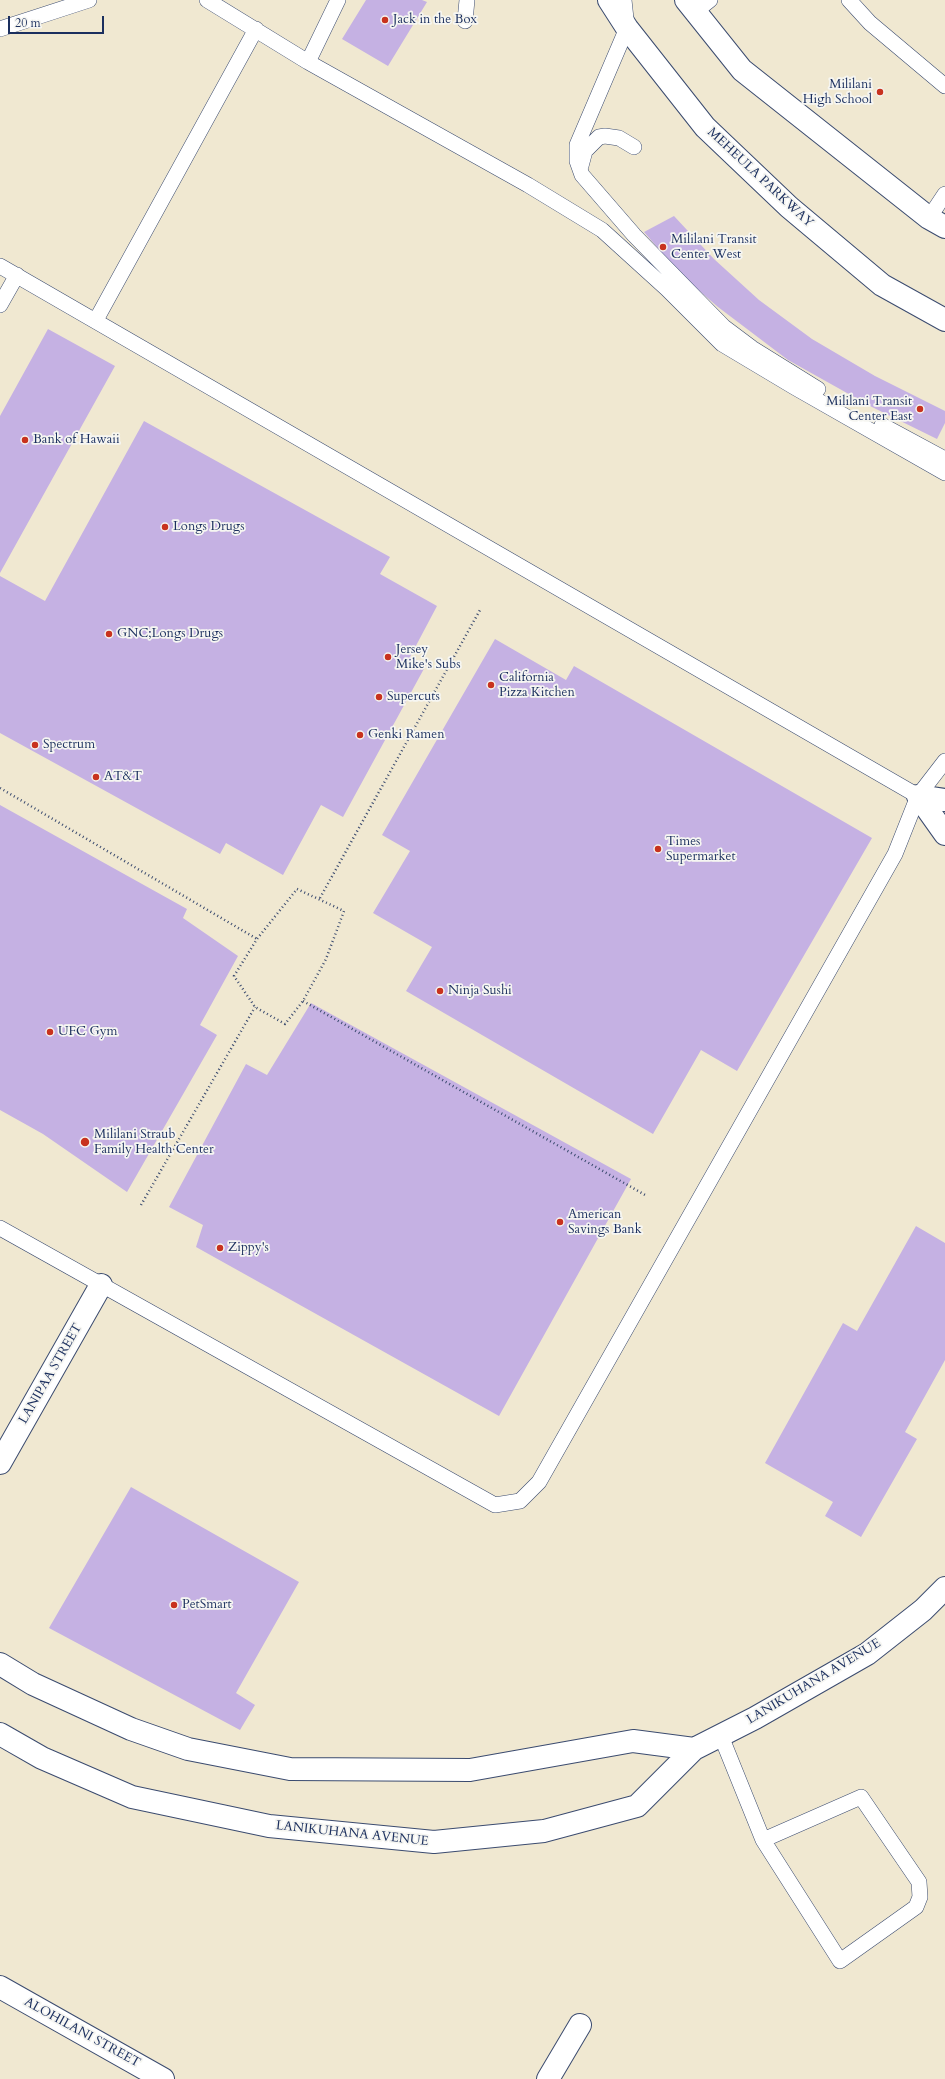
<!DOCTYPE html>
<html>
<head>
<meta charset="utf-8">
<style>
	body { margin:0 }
	#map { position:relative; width:945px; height:2079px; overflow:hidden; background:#f0e8d1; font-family:Cardo,serif }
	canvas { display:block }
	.scale { position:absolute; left:8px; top:16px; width:96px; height:18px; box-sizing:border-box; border:2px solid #1b2f5e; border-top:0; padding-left:5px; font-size:12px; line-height:14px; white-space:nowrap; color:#1b2f5e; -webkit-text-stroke:3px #f6f6f2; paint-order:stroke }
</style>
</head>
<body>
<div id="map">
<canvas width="945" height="2079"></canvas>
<div class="scale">20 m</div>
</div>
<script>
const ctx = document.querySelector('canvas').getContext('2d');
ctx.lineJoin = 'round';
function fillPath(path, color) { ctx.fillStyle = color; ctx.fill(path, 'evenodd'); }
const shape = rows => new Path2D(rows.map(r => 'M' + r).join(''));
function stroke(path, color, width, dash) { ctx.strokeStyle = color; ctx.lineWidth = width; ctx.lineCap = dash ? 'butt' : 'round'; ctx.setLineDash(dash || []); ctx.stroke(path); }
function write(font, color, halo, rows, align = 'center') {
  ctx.font = font + ' Cardo,serif'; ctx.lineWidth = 3.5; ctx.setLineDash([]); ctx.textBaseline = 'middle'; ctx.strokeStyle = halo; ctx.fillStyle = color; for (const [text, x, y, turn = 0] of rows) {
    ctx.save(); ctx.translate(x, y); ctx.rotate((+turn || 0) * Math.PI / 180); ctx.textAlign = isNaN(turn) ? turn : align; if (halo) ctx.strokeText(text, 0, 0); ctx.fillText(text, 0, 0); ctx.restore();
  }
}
const building = shape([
	[366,0,422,0,427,2,388,66,342,39],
	[674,216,714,259,759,300,812,339,875,376,945,411,945,423,937,439,872,407,788,360,718,307,681,275,644,232],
	[48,329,115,366,0,573,0,416],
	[144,421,390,557,380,574,437,606,410,657,426,665,343,817,321,805,283,875,226,843,220,854,0,733,0,576,45,601],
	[495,639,566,680,574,666,872,838,737,1071,701,1050,653,1134,406,991,432,947,373,913,410,851,382,835],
	[0,805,187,909,183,918,238,956,200,1025,217,1035,127,1192,43,1134,0,1110],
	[311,1003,631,1179,499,1416,196,1247,203,1225,169,1207,246,1064,267,1075],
	[916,1226,945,1243,945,1360,905,1432,917,1439,861,1537,825,1516,833,1502,765,1463,843,1323,857,1331],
	[131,1487,299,1582,236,1693,255,1705,240,1730,49,1628]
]);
const path = shape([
	[0,788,257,939],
	[297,889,344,911,326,959,303,1001,285,1024,255,1007,234,976,257,939,297,889],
	[320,898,480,610],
	[303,1001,647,1196],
	[141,1205,255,1007]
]);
const lane = shape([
	[207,0,308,62,528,185,602,230,667,289,722,344,794,387,945,473],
	[624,0,627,28,577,145,577,161,582,175,634,235,724,327,752,348,818,389],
	[849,0,870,23,945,86],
	[695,12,710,0],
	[465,21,467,0],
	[0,29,89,0],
	[308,62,338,0],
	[581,166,585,151,599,137,605,136,619,138,634,147],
	[929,218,945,194],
	[0,266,918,796],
	[0,305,17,275],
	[96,320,256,29],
	[882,425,945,459],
	[0,1228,495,1505,520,1501,539,1482,895,854,918,796,945,761],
	[721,1736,763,1840,861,1797,919,1882,920,1897,916,1907,840,1961,763,1840]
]);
const street = shape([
	[918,796,945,834],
	[918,796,945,800],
	[0,1463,101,1285],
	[0,1987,163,2079],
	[548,2079,580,2025]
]);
const secondary = shape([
	[609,0,627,28,705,127,789,207,882,285,945,320],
	[686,0,742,70,929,218,945,227],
	[0,1664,33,1684,131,1729,188,1749,290,1769,470,1770,633,1741,694,1749],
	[0,1734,42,1758,132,1797,269,1826,434,1842,544,1831,637,1806,694,1749,755,1718,867,1654,923,1610,945,1588]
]);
const markers = [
	[385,20,4,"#c8321e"],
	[880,92,4,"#c8321e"],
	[663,247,4,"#c8321e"],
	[920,409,4,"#c8321e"],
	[25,440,4,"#c8321e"],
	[165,527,4,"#c8321e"],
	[109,634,4,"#c8321e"],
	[388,657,4,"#c8321e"],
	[491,685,4,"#c8321e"],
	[379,697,4,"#c8321e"],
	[360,735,4,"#c8321e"],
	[35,745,4,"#c8321e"],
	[96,777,4,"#c8321e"],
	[658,849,4,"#c8321e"],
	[440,991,4,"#c8321e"],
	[50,1032,4,"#c8321e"],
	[85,1142,5,"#c8321e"],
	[560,1222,4,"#c8321e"],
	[220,1248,4,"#c8321e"],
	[174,1605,4,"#c8321e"]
];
const poiNames = [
	["Jack in the Box",393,20],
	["Mililani",872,85,"right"],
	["High School",872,100,"right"],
	["Mililani Transit",671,240],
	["Center West",671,255],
	["Mililani Transit",912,402,"right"],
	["Center East",912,417,"right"],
	["Bank of Hawaii",33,440],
	["Longs Drugs",173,527],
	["GNC;Longs Drugs",117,634],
	["Jersey",396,650],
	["Mike's Subs",396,665],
	["California",499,678],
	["Pizza Kitchen",499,693],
	["Supercuts",387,697],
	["Genki Ramen",368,735],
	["Spectrum",43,745],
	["AT&T",104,777],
	["Times",666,842],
	["Supermarket",666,857],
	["Ninja Sushi",448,991],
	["UFC Gym",58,1032],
	["Mililani Straub",94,1135],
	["Family Health Center",94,1150],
	["American",568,1215],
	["Savings Bank",568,1230],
	["Zippy's",228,1248],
	["PetSmart",182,1605]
];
const streetNames = [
	["MEHEULA PARKWAY",760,178,43],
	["LANIPAA STREET",51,1374,-60],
	["LANIKUHANA AVENUE",814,1682,-31],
	["LANIKUHANA AVENUE",352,1834,6],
	["ALOHILANI STREET",82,2033,29]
];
fillPath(building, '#c5b1e3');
stroke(lane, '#3b4b6f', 16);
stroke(street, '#3b4b6f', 24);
stroke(secondary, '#3b4b6f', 24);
stroke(path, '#3b4b6f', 2.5, [1, 3]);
stroke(lane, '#fff', 15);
stroke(street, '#fff', 22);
stroke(secondary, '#fff', 22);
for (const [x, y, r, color] of markers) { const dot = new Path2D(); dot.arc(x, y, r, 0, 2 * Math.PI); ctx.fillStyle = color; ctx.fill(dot); stroke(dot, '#f6f6f2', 1.5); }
write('13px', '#1b2f5e', '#f6f6f2', poiNames, 'left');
write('13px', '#1b2f5e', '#f6f6f2', streetNames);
</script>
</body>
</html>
